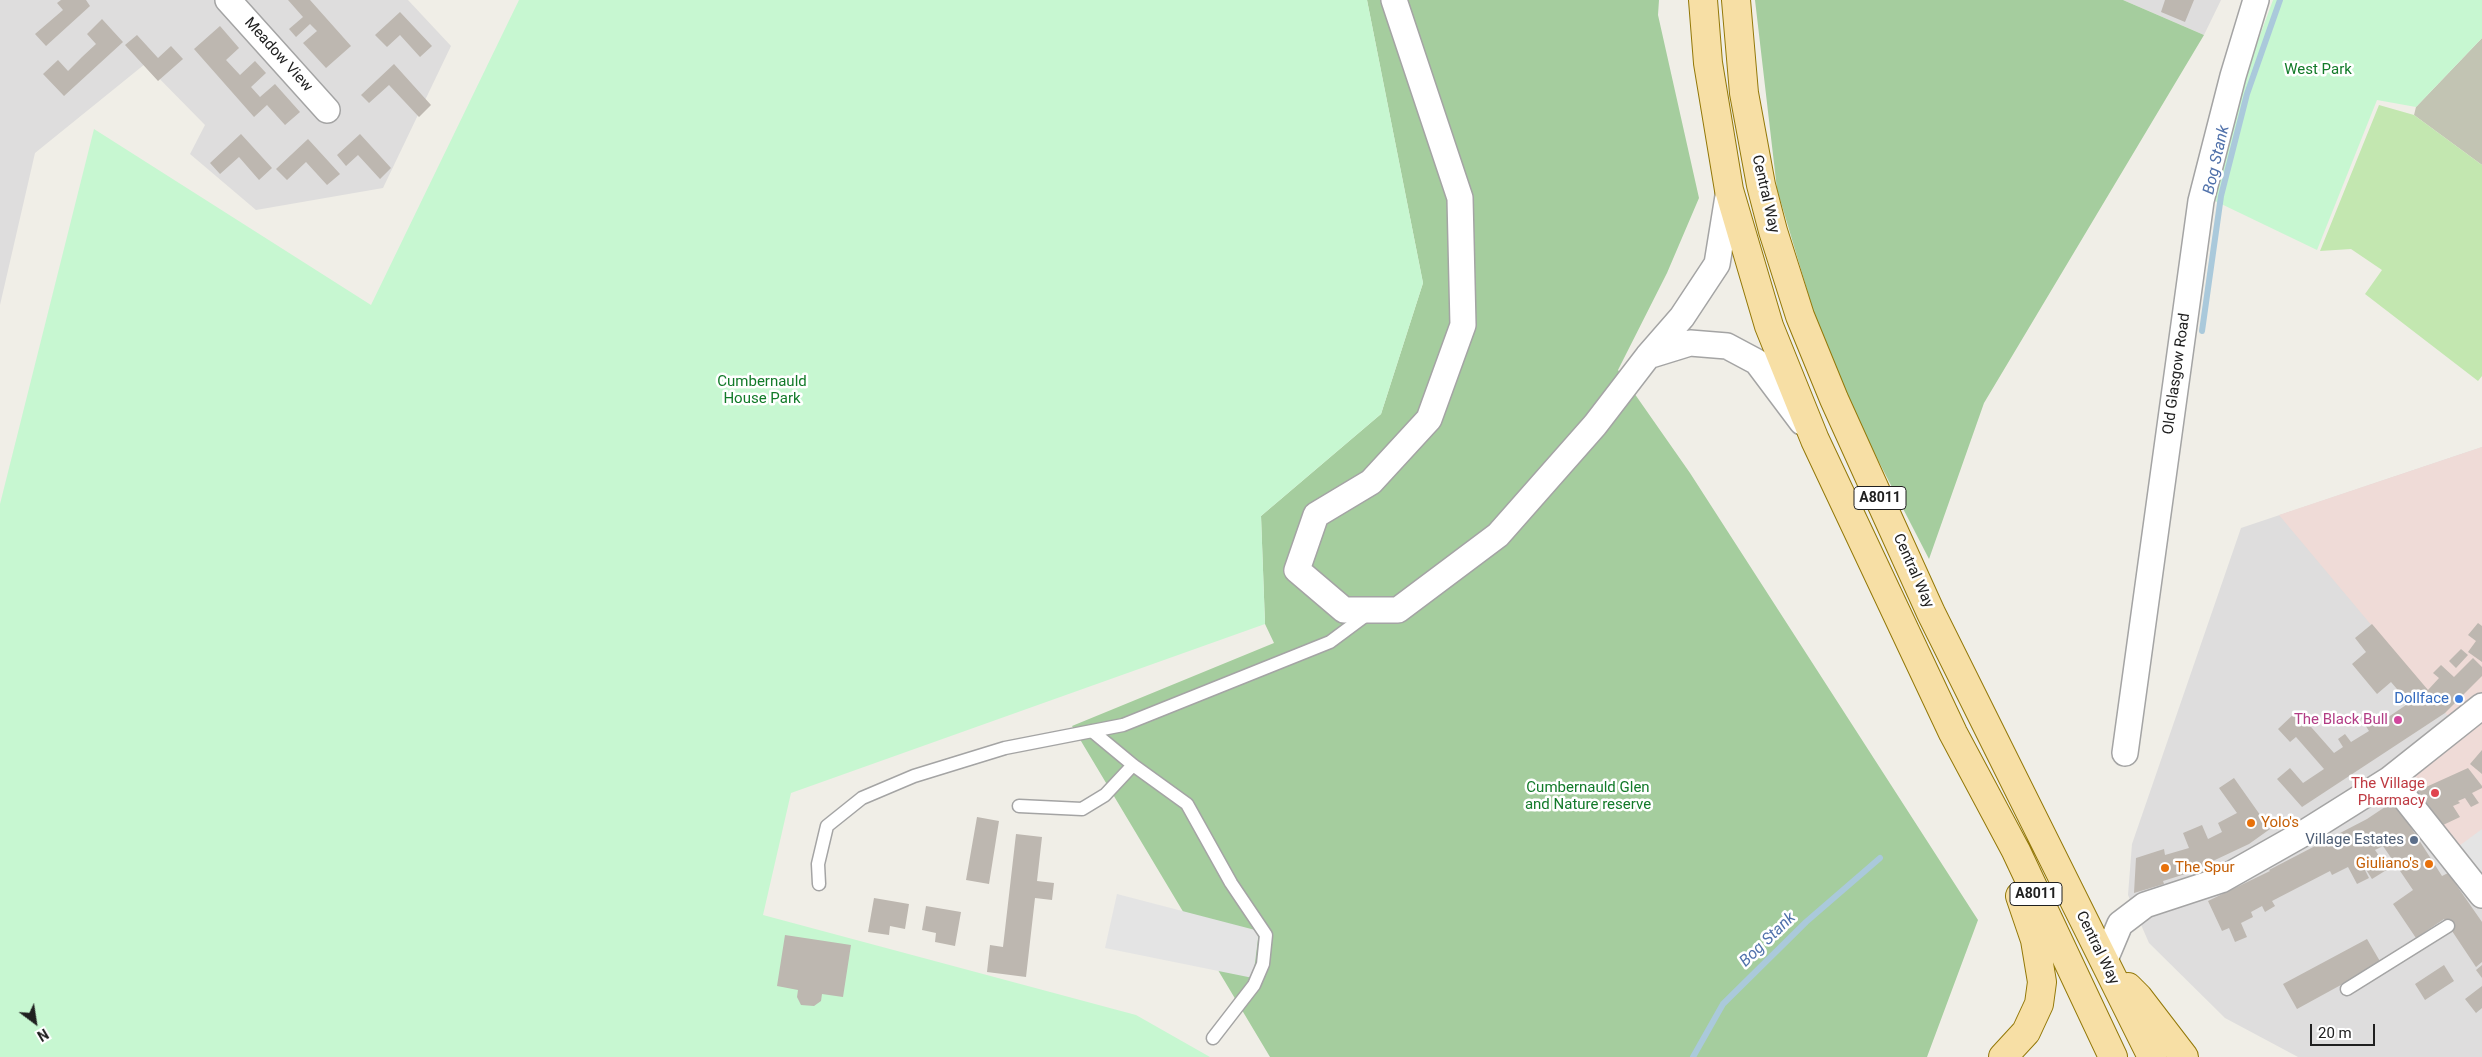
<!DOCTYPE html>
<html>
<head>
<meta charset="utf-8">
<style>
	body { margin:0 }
	#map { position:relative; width:2482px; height:1057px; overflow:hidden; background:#f0eee7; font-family:Roboto,sans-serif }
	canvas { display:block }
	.north { position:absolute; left:10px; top:997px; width:50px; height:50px; -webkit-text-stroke:4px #fff; paint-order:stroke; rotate:149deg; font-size:14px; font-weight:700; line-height:20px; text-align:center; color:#202020 }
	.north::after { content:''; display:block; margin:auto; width:18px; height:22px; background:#202020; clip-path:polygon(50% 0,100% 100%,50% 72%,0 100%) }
	.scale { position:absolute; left:2310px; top:1024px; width:65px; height:22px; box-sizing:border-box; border:2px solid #202020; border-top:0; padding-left:6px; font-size:15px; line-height:18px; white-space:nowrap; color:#202020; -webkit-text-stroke:4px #fff; paint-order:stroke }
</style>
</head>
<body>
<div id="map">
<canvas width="2482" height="1057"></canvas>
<div class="north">N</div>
<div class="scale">20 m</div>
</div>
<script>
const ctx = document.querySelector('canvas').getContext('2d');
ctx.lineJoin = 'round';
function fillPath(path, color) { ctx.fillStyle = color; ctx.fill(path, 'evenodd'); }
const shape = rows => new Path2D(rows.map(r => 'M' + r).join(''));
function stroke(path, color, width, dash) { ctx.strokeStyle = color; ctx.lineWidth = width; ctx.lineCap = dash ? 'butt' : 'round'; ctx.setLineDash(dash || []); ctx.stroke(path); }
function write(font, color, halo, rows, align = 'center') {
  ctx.font = font + ' Roboto,sans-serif'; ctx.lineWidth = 5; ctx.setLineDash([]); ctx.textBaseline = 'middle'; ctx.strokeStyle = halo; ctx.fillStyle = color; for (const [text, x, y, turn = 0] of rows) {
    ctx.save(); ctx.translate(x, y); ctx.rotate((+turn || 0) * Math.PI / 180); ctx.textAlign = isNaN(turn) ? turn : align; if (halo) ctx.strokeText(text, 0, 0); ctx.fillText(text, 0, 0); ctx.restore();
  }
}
const residential = shape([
	[0,0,408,0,451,46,383,188,256,210,190,154,205,125,145,64,35,153,0,305],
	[2123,0,2221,0,2204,35],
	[2482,447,2482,1057,2298,1057,2225,1018,2149,943,2128,895,2132,844,2241,528]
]);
const commercial = shape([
	[2482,447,2482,883,2399,784,2469,734,2445,713,2279,515]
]);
const construction = shape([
	[2482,38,2482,165,2414,115,2416,107]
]);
const grass = shape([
	[2379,105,2414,115,2482,165,2482,376,2478,381,2365,294,2382,270,2351,249,2320,251]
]);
const forest = shape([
	[1367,0,1659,0,1658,15,1699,198,1667,273,1618,370,1690,473,1978,920,1927,1057,1270,1057,1072,726,1274,643,1265,624,1261,516,1381,414,1423,283],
	[1755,0,2123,0,2204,35,1984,403,1929,559,1830,367,1777,189]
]);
const park = shape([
	[519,0,1367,0,1423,283,1381,414,1261,516,1265,624,791,793,763,915,1136,1015,1210,1057,0,1057,0,504,94,129,371,305],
	[2273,0,2482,0,2482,38,2416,107,2377,100,2317,250,2215,201,2239,92]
]);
const parking = shape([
	[2482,829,2482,876,2459,846],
	[1117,894,1259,931,1253,978,1105,948]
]);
const stream = shape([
	[2202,331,2221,196,2247,94,2280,0],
	[1693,1057,1723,1004,1806,922,1880,858]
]);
const building = shape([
	[61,0,86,0,90,6,46,46,35,34,63,10,57,3],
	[288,0,310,0,351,46,326,68,303,43,317,31,310,24,296,37,289,29,303,17],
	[2165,0,2194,0,2185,22,2161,12],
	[400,12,432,46,420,57,400,35,387,47,375,35],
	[102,19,123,42,64,96,43,74,58,60,68,71,82,57,96,44,87,34],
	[220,26,239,48,226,60,240,75,255,61,266,73,251,87,260,97,275,84,300,112,285,125,267,105,254,117,194,49],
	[137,35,158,58,171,46,183,59,158,81,125,45],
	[394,64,431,105,419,117,389,85,369,103,361,95],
	[241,134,272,168,259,180,239,157,220,174,210,163],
	[360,134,391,168,380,179,358,155,346,166,337,155],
	[308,139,340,174,327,185,306,162,287,180,276,169],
	[2478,623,2482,626,2482,662,2468,652,2476,641,2468,635],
	[2372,624,2428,690,2439,678,2433,673,2441,665,2454,677,2473,658,2482,667,2482,676,2445,713,2302,807,2277,779,2290,768,2303,783,2324,769,2296,737,2290,742,2278,729,2297,711,2334,753,2343,747,2338,739,2345,734,2351,742,2369,731,2360,717,2366,713,2375,726,2409,703,2391,682,2377,694,2352,664,2366,652,2355,638],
	[2461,649,2468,655,2456,668,2449,661],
	[2482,750,2482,774,2470,764],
	[2468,768,2482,786,2482,788,2472,793,2479,803,2471,807,2465,798,2458,801,2460,803,2453,806,2460,817,2441,826,2415,792],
	[2234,778,2270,829,2249,844,2198,868,2198,870,2163,881,2164,884,2134,893,2136,858,2164,849,2165,855,2189,848,2183,833,2202,825,2208,839,2222,832,2218,823,2237,813,2219,788],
	[2394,801,2442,876,2448,873,2482,922,2482,962,2476,967,2444,919,2416,938,2393,904,2413,890,2383,846,2375,850,2388,869,2372,879,2360,860,2369,878,2357,884,2348,867,2332,875,2330,871,2272,901,2275,906,2265,912,2262,906,2251,912,2253,917,2241,923,2247,937,2235,942,2229,928,2222,931,2208,901,2270,871,2269,870,2367,819],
	[977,817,999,821,989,884,966,880],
	[1016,834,1042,837,1037,881,1054,883,1052,900,1035,898,1026,977,987,972,990,945,1003,947],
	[874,898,909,904,905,929,890,926,889,935,868,932],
	[926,906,961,912,955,946,935,942,936,933,922,930],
	[785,935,851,945,843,997,822,994,821,1001,814,1006,801,1005,797,997,798,990,777,986],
	[2367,939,2381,963,2297,1009,2283,984],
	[2444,965,2454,981,2425,1000,2415,984],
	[2482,965,2482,978,2476,970],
	[2482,986,2482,1008,2476,1013,2465,999]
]);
const lane = shape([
	[1092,731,1133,765,1187,804,1231,883,1266,935,1263,964,1254,985,1213,1038],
	[1019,806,1082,809,1105,795,1133,765],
	[819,884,818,864,827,826,862,798,914,776,1005,748,1123,725,1330,642,1369,613],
	[2347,989,2448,926]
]);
const street = shape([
	[228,0,327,110],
	[1394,0,1460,198,1463,325,1429,419,1371,482,1316,515,1297,570,1344,610,1398,610,1498,535,1595,425,1648,356,1682,317,1717,264,1729,190],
	[1648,356,1690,343,1727,346,1757,362,1802,422],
	[2125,753,2201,201,2233,76,2256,0],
	[2390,779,2482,895],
	[2104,962,2120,924,2145,905,2221,880,2304,833,2390,779,2482,706]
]);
const primary = shape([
	[1703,0,1708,63,1729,190,1769,326,1815,440,1953,733,2016,851,2113,1057],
	[1736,0,1744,93,1761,185,1773,231,1800,316,1834,399,1931,613,2152,1057],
	[2128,987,2138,997,2184,1057],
	[2003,1057,2026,1032,2039,1004,2042,982,2035,940,2020,896]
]);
const markers = [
	[2459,699,5,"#3f7fe0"],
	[2398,720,5,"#d1479c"],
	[2435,793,5,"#e0444e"],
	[2251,823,5,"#e8710a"],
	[2414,840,5,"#5c6f8a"],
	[2429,864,5,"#e8710a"],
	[2165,868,5,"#e8710a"]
];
const shields = [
	[1880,498,52],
	[2036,894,52]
];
const shieldNames = [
	["A8011",1880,498],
	["A8011",2036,894]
];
const streetNames = [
	["Meadow View",278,55,48],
	["Central Way",1765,194,77],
	["Old Glasgow Road",2177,374,-82],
	["Central Way",1913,571,66],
	["Central Way",2097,948,64]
];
const parkNames = [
	["West Park",2318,70],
	["Cumbernauld",762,382],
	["House Park",762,399],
	["Cumbernauld Glen",1588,788],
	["and Nature reserve",1588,805]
];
const shopNames = [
	["Dollface",2449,699]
];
const hotelNames = [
	["The Black Bull",2388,720]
];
const healthNames = [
	["The Village",2425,784],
	["Pharmacy",2425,801]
];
const foodNames = [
	["Yolo's",2261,823],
	["Giuliano's",2419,864,"right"],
	["The Spur",2175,868]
];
const serviceNames = [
	["Village Estates",2404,840]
];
const waterNames = [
	["Bog Stank",2217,160,-77],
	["Bog Stank",1768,940,-44]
];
fillPath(residential, '#dedddd');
fillPath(commercial, '#efdbd7');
fillPath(construction, '#c2c4b3');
fillPath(grass, '#c3e7b0');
fillPath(forest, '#a5cd9e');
fillPath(park, '#c7f7d1');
fillPath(parking, '#e4e4e4');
stroke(stream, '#aac9db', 6);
fillPath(building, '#bdb7b0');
stroke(lane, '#a4a4a4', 15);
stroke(street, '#a4a4a4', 28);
stroke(primary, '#937808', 30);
stroke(lane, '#fff', 12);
stroke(street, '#fff', 25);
stroke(primary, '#f7dfa5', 28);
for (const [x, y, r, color] of markers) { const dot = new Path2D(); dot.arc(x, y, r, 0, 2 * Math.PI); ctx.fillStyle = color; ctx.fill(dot); stroke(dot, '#fff', 2); }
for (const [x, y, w] of shields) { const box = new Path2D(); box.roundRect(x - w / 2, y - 11.5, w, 23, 4); ctx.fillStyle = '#fff'; ctx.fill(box); stroke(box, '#202020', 1); }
write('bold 14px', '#202020', null, shieldNames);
write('15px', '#202020', '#fff', streetNames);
write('15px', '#127a29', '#fff', parkNames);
write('15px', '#366cbe', '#fff', shopNames, 'right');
write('15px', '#b23c85', '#fff', hotelNames, 'right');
write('15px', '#be3a42', '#fff', healthNames, 'right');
write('15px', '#c56008', '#fff', foodNames, 'left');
write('15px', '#4e5e75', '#fff', serviceNames, 'right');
write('italic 16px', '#5172ab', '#fff', waterNames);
</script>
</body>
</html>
